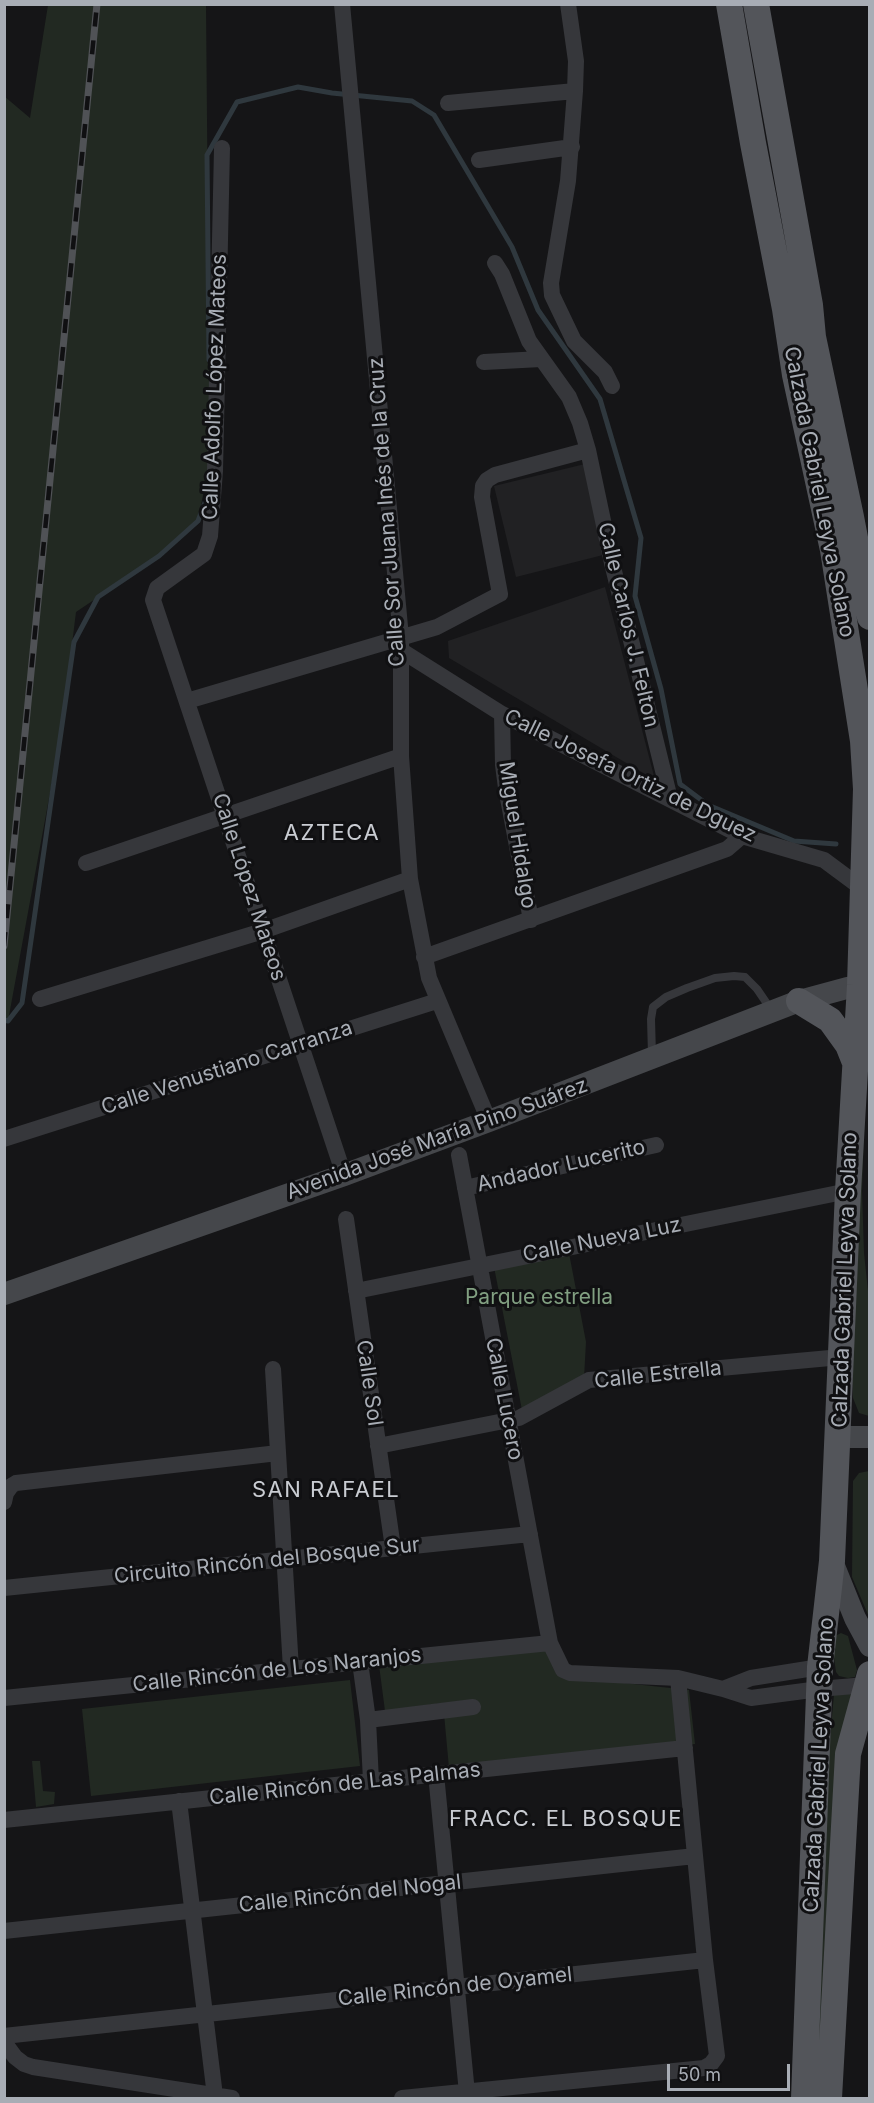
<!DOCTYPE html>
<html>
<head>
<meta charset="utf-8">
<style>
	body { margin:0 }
	#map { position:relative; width:874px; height:2103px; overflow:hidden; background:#151517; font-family:Inter,sans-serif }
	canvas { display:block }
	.frame { position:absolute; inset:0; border:6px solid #a8adb5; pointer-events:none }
	.scale { position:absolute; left:667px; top:2064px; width:123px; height:27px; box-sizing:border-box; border:3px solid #a8adb5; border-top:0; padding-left:8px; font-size:18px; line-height:21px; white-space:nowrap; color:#a8adb5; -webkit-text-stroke:4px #101012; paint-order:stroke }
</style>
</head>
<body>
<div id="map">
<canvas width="874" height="2103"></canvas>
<div class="frame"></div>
<div class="scale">50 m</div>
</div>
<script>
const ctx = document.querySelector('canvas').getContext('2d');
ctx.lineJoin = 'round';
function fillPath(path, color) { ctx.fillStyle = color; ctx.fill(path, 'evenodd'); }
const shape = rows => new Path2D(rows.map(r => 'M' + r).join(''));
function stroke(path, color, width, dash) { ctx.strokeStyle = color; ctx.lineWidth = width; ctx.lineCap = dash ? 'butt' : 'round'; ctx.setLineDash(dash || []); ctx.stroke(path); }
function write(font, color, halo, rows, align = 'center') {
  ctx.font = font + ' Inter,sans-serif'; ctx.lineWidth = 6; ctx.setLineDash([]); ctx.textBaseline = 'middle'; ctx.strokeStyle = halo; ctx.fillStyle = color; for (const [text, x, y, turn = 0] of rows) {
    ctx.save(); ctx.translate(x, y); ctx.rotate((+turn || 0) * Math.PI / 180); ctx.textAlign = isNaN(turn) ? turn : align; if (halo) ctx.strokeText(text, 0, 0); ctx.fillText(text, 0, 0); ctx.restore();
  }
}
const built = shape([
	[585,464,607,554,516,577,494,486],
	[605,587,655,780,449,658,448,641]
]);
const green = shape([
	[48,5,206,5,210,459,198,521,159,556,76,612,61,733,8,1021,4,1021,4,96,30,118],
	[868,1019,862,1191,864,1253,870,1310,869,1416,859,1413,853,1398,849,1282],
	[569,1253,586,1342,584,1378,522,1410,494,1267],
	[869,1471,870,1472,869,1617,852,1577,853,1481,859,1473],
	[841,1633,848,1636,857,1670,855,1677,848,1678,839,1676,836,1672,832,1644,835,1636],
	[556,1648,578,1678,689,1690,695,1744,449,1768,443,1703,385,1711,379,1665],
	[350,1680,360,1766,91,1796,82,1709],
	[853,1693,822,2098,812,2098,829,1750,834,1694],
	[40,1761,43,1791,55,1792,54,1804,36,1807,32,1761]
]);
const stream = shape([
	[209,360,207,155,237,102,298,87,332,93,412,101,434,115,512,247,538,310,600,399,641,538,635,596,661,689,680,784,708,805,794,841,836,844],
	[4,1020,8,1021,22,1003,74,642,98,597,159,556,198,521,206,500]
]);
const lane = shape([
	[652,1055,651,1019,653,1007,666,997,687,988,715,978,734,976,745,977,757,989,772,1011]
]);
const street = shape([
	[342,4,401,637,401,756,410,879,429,978,489,1121],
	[568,4,576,61,575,91,568,181,551,283,552,295,574,341,605,372,612,386],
	[448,103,575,91],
	[222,148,215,471,210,536,204,554,157,588,153,600,344,1175],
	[479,160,572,147],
	[495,263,502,274,529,341,569,397,580,423,588,450,612,563,670,799],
	[484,362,541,359],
	[402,651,502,714,742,836,824,860,863,889],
	[187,701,437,627,500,594,482,497,483,486,487,480,495,475,588,450],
	[502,714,503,765,506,788,531,920],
	[86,863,401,756],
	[424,957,727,849,742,836],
	[40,999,263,931,410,879],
	[4,1139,437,1001],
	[459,1155,550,1643,563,1670,570,1673,678,1678,723,1689,751,1698,819,1689,866,1685],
	[465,1188,656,1145],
	[346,1219,393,1548],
	[356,1291,848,1191],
	[273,1369,291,1669],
	[378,1446,519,1418,589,1380,841,1357],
	[4,1502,6,1493,11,1486,16,1483,278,1453],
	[4,1588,530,1534],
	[360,1662,368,1720,371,1781],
	[723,1689,751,1678,820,1667],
	[4,1698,550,1643],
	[368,1720,473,1707],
	[436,1774,467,2093],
	[179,1801,215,2096],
	[4,1820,685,1748],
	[4,1931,695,1856],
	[4,2036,705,1960],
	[4,2042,15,2057,24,2064,33,2067,232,2098],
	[402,2098,704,2068,711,2064,717,2056,705,1960,678,1678]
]);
const secondary = shape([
	[4,1294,344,1175,489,1121,799,1001,847,988,870,984],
	[839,1437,870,1437],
	[832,1561,855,1618,870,1646]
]);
const primary = shape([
	[729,4,753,143,785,309,795,375,833,550,863,741,866,789,860,985,848,1191,832,1561,820,1667,804,2098],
	[756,4,810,305,813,337,851,517,870,617],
	[799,1001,830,1020,848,1045,854,1060],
	[829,2098,848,1754,870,1674]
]);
const rail = shape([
	[4,946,97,4]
]);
const streetNames = [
	["Calle Adolfo López Mateos",215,387,-88],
	["Calzada Gabriel Leyva Solano",819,492,79],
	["Calle Sor Juana Inés de la Cruz",387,512,-94],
	["Calle Carlos J. Felton",628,625,77],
	["Calle Josefa Ortiz de Dguez",630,776,26],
	["Miguel Hidalgo",517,835,81],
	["Calle López Mateos",249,887,72],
	["Calle Venustiano Carranza",227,1068,-18],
	["Avenida José María Pino Suárez",437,1139,-20],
	["Andador Lucerito",561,1166,-13],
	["Calle Nueva Luz",602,1240,-11],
	["Calzada Gabriel Leyva Solano",845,1280,-88],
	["Calle Estrella",658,1375,-6],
	["Calle Sol",369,1383,82],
	["Calle Lucero",504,1399,79],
	["Circuito Rincón del Bosque Sur",267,1561,-6],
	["Calle Rincón de Los Naranjos",277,1670,-6],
	["Calzada Gabriel Leyva Solano",819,1765,-87],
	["Calle Rincón de Las Palmas",345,1784,-6],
	["Calle Rincón del Nogal",350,1894,-6],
	["Calle Rincón de Oyamel",455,1987,-6]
];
const parkNames = [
	["Parque estrella",539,1298]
];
const neighbourhoodNames = [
	["AZTECA",332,833],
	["SAN RAFAEL",326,1490],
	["FRACC. EL BOSQUE",566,1819]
];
fillPath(built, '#212123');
fillPath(green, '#222922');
stroke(stream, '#2f383e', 5);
stroke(lane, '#36373b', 8);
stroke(street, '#36373b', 16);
stroke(secondary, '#45474b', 22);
stroke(primary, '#53555a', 26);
stroke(rail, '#505256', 7);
stroke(rail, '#101012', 4.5, [14]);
write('21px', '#a8adb5', '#101012', streetNames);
write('21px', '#819f81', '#101012', parkNames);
ctx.letterSpacing = '1.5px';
write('22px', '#c9ccd2', '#101012', neighbourhoodNames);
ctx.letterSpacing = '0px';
</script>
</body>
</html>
